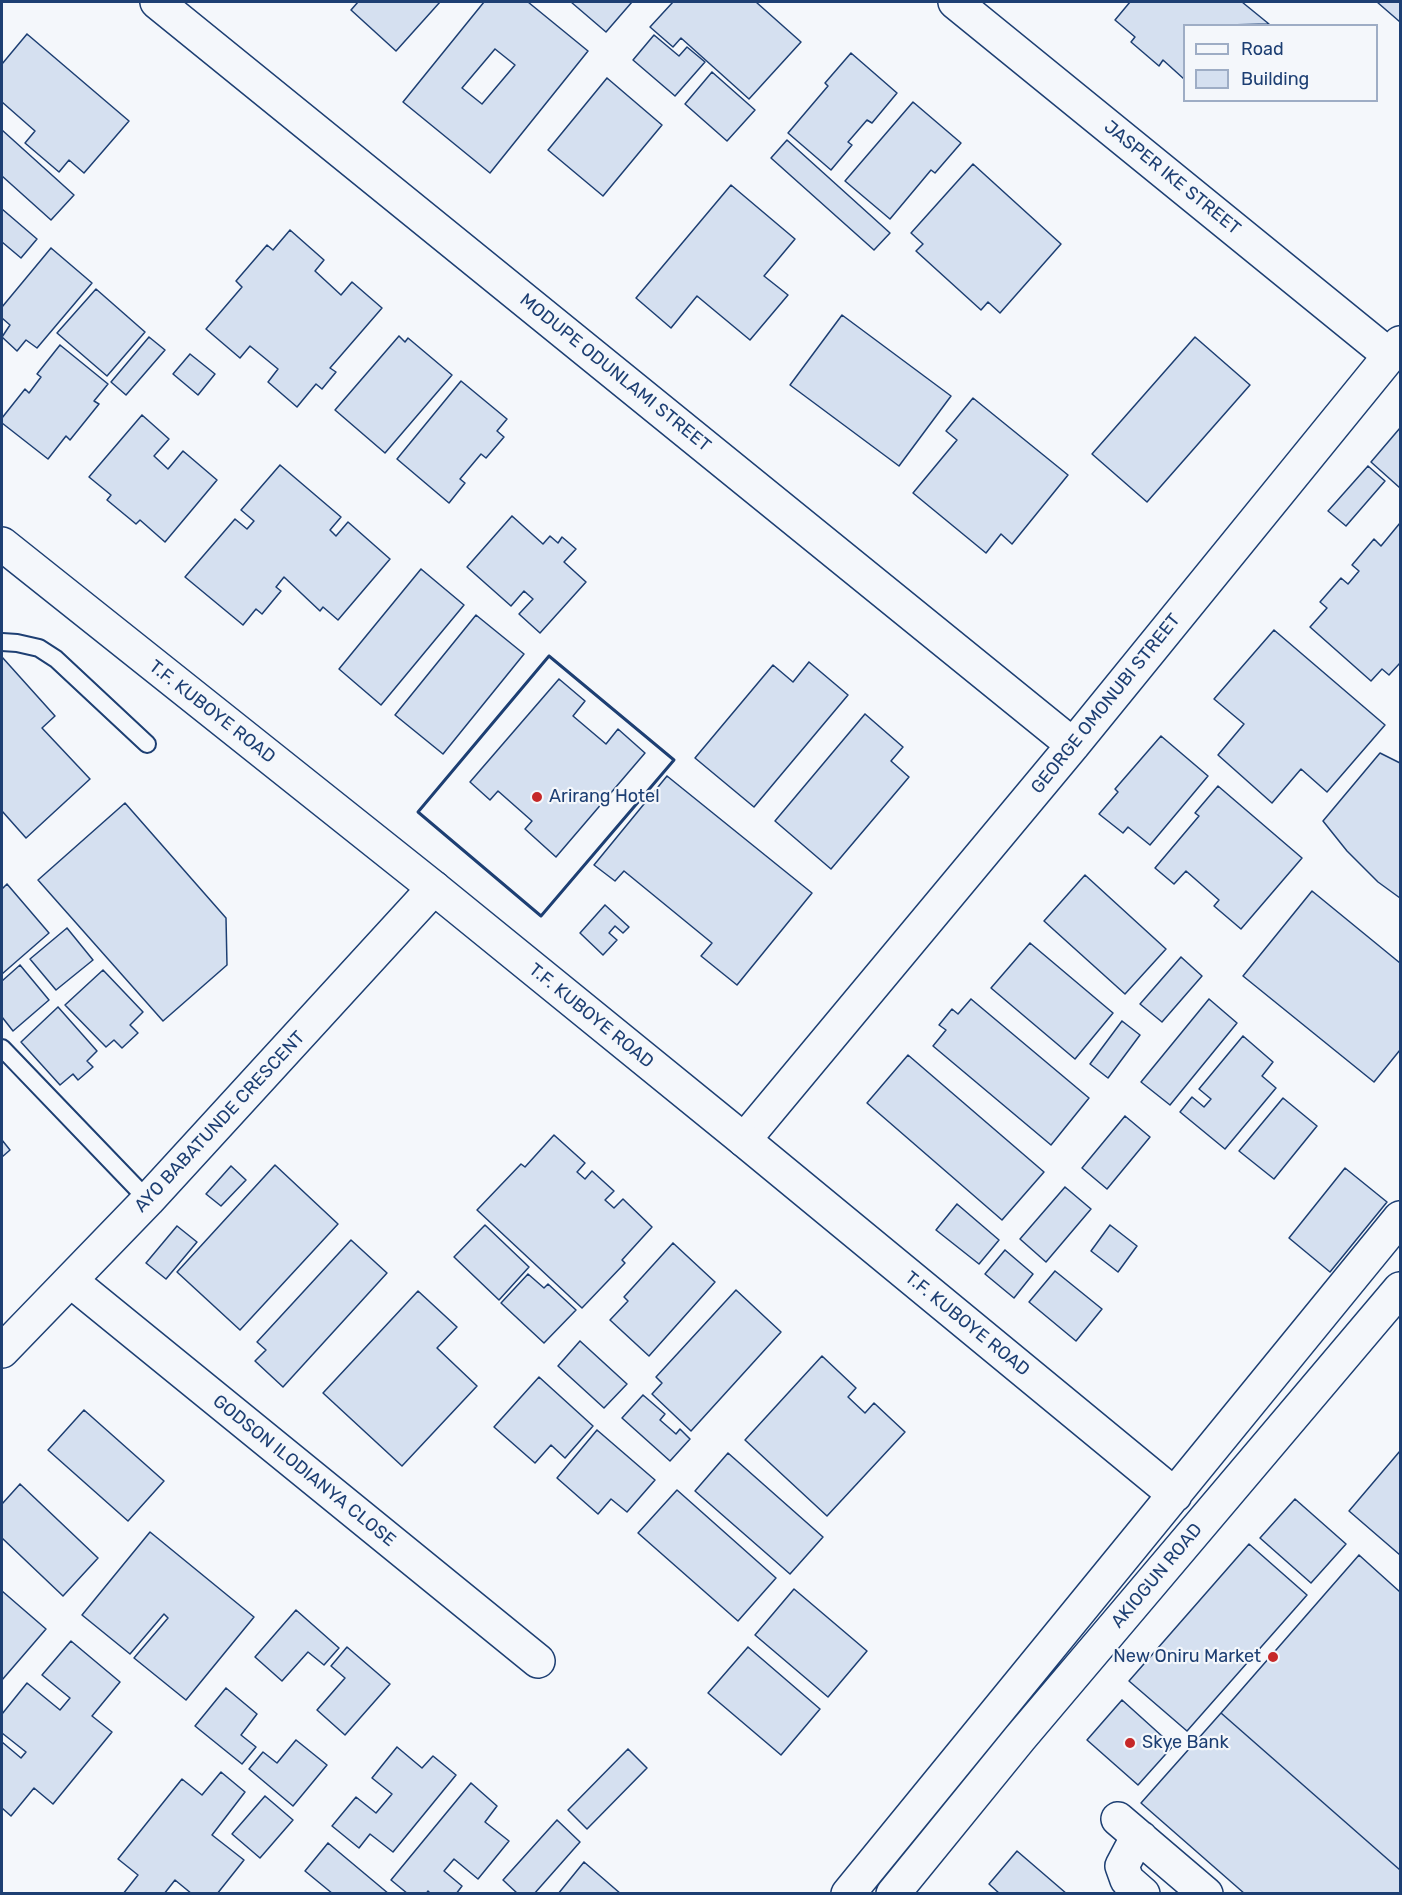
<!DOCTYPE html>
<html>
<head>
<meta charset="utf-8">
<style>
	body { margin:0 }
	#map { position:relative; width:1402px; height:1895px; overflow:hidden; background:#f4f7fb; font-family:Rubik,sans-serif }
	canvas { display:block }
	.frame { position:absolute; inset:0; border:3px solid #1d3f73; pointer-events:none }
	.legend { position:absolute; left:1183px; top:24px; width:195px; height:78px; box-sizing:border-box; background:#f4f7fb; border:2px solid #9eadc5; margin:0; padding:8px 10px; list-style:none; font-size:18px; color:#1d3f73 }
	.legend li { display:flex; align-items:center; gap:12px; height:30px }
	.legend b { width:30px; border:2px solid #9eadc5 }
</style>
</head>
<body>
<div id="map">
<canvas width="1402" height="1895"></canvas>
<div class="frame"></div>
<ul class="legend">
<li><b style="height:8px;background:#f4f7fb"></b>Road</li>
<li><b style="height:16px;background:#d5e0f0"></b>Building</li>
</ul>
</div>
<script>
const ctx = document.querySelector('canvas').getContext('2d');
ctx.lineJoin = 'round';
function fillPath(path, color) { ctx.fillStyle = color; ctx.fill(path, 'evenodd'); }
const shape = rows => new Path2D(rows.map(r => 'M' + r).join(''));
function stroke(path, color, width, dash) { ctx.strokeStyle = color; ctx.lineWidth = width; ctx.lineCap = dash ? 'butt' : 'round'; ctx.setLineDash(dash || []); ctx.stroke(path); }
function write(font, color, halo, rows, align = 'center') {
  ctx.font = font + ' Rubik,sans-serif'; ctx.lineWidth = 4.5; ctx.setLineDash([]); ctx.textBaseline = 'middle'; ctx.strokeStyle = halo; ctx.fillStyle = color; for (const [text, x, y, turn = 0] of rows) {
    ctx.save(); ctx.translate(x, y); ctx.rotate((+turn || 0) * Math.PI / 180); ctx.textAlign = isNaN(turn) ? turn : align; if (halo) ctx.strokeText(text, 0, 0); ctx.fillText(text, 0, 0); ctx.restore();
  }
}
const building = shape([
	[358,2,440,2,396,51,351,10,358,2],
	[484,2,528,2,588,51,490,173,403,102,484,2],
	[495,49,515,65,482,104,462,88,495,49],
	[571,2,632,2,606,32,571,2],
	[673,2,756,2,801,42,749,99,681,38,673,47,650,27,673,2],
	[1130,2,1242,2,1269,24,1184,26,1184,79,1163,60,1159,66,1131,42,1135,37,1115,20,1130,2],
	[1377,2,1400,2,1400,22,1377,2],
	[27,34,129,121,84,173,69,160,59,172,25,143,35,131,2,102,2,64,27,34],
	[654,35,679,56,687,47,705,62,675,96,633,60,654,35],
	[851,53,897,93,872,123,867,120,848,142,852,145,831,170,788,133,828,86,825,83,851,53],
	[712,72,755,110,727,141,685,104,712,72],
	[607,78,662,125,603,196,548,150,607,78],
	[913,102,961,143,935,173,931,170,890,219,845,181,913,102],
	[2,130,74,195,51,220,2,176,2,130],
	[787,140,890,233,874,250,771,158,787,140],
	[973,164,1061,244,1000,313,988,302,981,310,916,251,923,244,911,233,973,164],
	[731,185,795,239,764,276,788,295,750,340,697,296,671,328,636,298,731,185],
	[2,209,37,239,21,258,2,242,2,209],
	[290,230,324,260,315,271,341,295,352,282,382,308,330,368,336,372,322,389,316,384,297,407,268,382,278,369,250,346,240,358,206,329,242,287,236,281,267,245,273,250,290,230],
	[51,248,92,283,37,348,26,340,17,351,2,337,10,325,2,318,2,307,51,248],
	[96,289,145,332,107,376,57,333,96,289],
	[842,315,951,396,899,466,790,385,842,315],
	[399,336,405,342,408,338,452,375,385,453,335,410,399,336],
	[149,337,165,350,126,395,111,382,149,337],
	[1195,337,1250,385,1147,502,1092,454,1195,337],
	[60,345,108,384,94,401,99,404,70,440,66,436,48,459,2,423,2,418,25,389,29,393,41,377,37,374,60,345],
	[190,354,215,374,198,395,173,374,190,354],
	[461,381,507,419,497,431,504,437,486,458,481,454,460,479,465,483,449,503,397,459,461,381],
	[973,398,1068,475,1012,544,1001,534,986,553,913,493,957,440,946,431,973,398],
	[142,415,169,439,154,456,168,469,183,451,217,480,165,542,140,520,136,524,107,500,111,495,89,477,142,415],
	[1400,428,1400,488,1371,462,1400,428],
	[280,465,341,517,330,530,336,536,348,522,390,559,338,620,323,607,320,611,284,577,276,587,281,591,262,614,256,609,243,625,185,577,235,519,247,529,254,521,241,510,280,465],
	[1368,466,1385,481,1346,526,1328,511,1368,466],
	[512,516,543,544,550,536,558,543,562,537,576,549,564,562,586,582,540,633,519,614,533,599,524,591,511,606,467,567,512,516],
	[1400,523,1400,663,1389,675,1382,669,1371,681,1310,627,1327,608,1320,602,1341,578,1348,584,1359,571,1352,565,1374,539,1381,546,1400,523],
	[421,569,464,605,381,705,339,669,421,569],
	[476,615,524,654,443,754,395,715,476,615],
	[1274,630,1385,725,1327,792,1301,769,1272,803,1218,755,1244,724,1214,699,1274,630],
	[2,657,55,716,42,728,90,779,26,838,2,811,2,657],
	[809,662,848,695,754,807,695,758,773,665,793,682,809,662],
	[559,679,585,701,573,716,606,744,618,729,645,753,556,857,525,829,532,821,498,791,490,800,470,782,559,679],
	[865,714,903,747,891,761,909,777,831,869,775,821,865,714],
	[1161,736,1208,776,1150,845,1128,827,1123,833,1099,814,1118,792,1115,789,1161,736],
	[1380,753,1400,763,1400,898,1378,882,1347,851,1323,821,1380,753],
	[667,776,812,893,737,985,701,956,712,943,624,871,615,881,594,865,667,776],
	[1218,786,1302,858,1241,929,1214,906,1219,900,1186,871,1174,884,1155,868,1199,816,1195,813,1218,786],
	[125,803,226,918,227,965,163,1021,38,880,125,803],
	[1085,875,1166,949,1125,994,1044,921,1085,875],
	[7,884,49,933,2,974,2,889,7,884],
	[1312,891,1400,963,1400,1050,1374,1082,1243,976,1312,891],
	[605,905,629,927,623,933,615,926,609,933,617,940,603,955,580,933,605,905],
	[67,928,93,960,56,990,30,959,67,928],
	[1030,943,1113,1013,1075,1059,991,988,1030,943],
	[1181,957,1202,976,1162,1022,1140,1004,1181,957],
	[20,965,49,1000,13,1031,2,1017,2,981,20,965],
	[103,970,143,1012,130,1025,138,1033,122,1048,114,1040,106,1047,65,1005,103,970],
	[971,999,1089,1098,1051,1145,933,1046,946,1030,939,1025,952,1009,958,1014,971,999],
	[1209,999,1237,1023,1170,1105,1141,1082,1209,999],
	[58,1007,97,1051,87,1061,93,1067,78,1080,73,1074,60,1085,21,1042,58,1007],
	[1122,1021,1140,1035,1108,1078,1090,1064,1122,1021],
	[1243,1036,1273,1062,1262,1076,1276,1088,1225,1149,1180,1112,1192,1097,1204,1107,1211,1099,1199,1089,1243,1036],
	[908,1055,1044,1172,1002,1220,867,1103,908,1055],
	[1283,1098,1317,1126,1274,1179,1239,1151,1283,1098],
	[1125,1116,1150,1137,1107,1189,1082,1168,1125,1116],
	[554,1135,585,1163,577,1172,585,1179,592,1171,614,1191,605,1200,614,1208,623,1199,652,1227,622,1260,625,1263,582,1308,477,1210,521,1164,525,1167,554,1135],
	[2,1140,10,1150,2,1157,2,1140],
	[275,1165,338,1224,240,1330,177,1272,275,1165],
	[231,1166,246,1180,221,1206,206,1194,231,1166],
	[1345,1168,1387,1202,1330,1272,1289,1238,1345,1168],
	[1065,1187,1091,1209,1046,1262,1020,1239,1065,1187],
	[957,1204,999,1240,979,1264,936,1230,957,1204],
	[485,1225,529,1267,499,1300,454,1257,485,1225],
	[1110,1225,1137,1246,1118,1272,1091,1251,1110,1225],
	[177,1226,197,1242,166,1279,146,1263,177,1226],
	[351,1240,387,1273,283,1387,255,1361,266,1350,257,1342,351,1240],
	[673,1243,715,1282,649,1356,610,1320,628,1301,624,1297,673,1243],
	[1005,1250,1033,1274,1014,1298,985,1274,1005,1250],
	[1055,1271,1102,1309,1076,1341,1029,1302,1055,1271],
	[528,1274,544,1288,548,1284,576,1310,544,1343,501,1303,528,1274],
	[736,1290,781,1332,691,1431,652,1394,662,1383,656,1377,736,1290],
	[418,1291,457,1327,437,1348,477,1386,402,1466,323,1393,418,1291],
	[580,1341,627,1384,604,1408,558,1366,580,1341],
	[822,1356,856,1388,848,1397,865,1413,874,1403,905,1432,827,1516,745,1440,822,1356],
	[539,1377,593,1426,565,1458,551,1445,535,1463,494,1427,539,1377],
	[643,1395,665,1414,660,1420,676,1434,680,1429,690,1439,670,1461,622,1418,643,1395],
	[84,1410,164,1481,128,1521,48,1450,84,1410],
	[597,1430,655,1480,627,1512,611,1499,598,1514,557,1478,597,1430],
	[1400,1451,1400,1555,1349,1511,1400,1451],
	[728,1453,823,1537,790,1574,695,1491,728,1453],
	[20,1484,98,1558,63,1596,2,1538,2,1504,20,1484],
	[677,1490,776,1578,738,1621,638,1533,677,1490],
	[1295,1499,1346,1544,1311,1583,1260,1538,1295,1499],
	[150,1532,254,1617,186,1700,134,1658,168,1618,164,1614,130,1654,82,1615,150,1532],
	[1249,1544,1307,1595,1187,1731,1129,1681,1249,1544],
	[1359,1555,1400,1592,1400,1870,1221,1713,1359,1555],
	[794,1589,867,1651,828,1697,755,1635,794,1589],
	[2,1591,46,1629,2,1680,2,1591],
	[296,1610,339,1648,324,1665,308,1652,282,1681,255,1657,296,1610],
	[71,1641,120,1682,92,1716,112,1732,53,1804,34,1788,11,1816,2,1808,2,1742,21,1758,26,1752,2,1733,2,1714,27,1683,60,1710,70,1698,42,1675,71,1641],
	[347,1647,390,1684,345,1735,317,1710,345,1678,331,1666,347,1647],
	[748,1647,820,1709,781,1755,708,1693,748,1647],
	[226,1688,257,1714,241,1735,256,1747,242,1764,195,1726,226,1688],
	[1122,1700,1173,1746,1138,1785,1087,1740,1122,1700],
	[1221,1713,1400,1870,1400,1894,1245,1894,1141,1803,1221,1713],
	[296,1740,327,1765,293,1806,249,1769,263,1752,277,1763,296,1740],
	[397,1747,422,1768,433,1756,456,1775,393,1852,370,1834,359,1848,332,1826,356,1797,376,1813,392,1794,372,1778,397,1747],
	[628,1749,647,1768,587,1829,568,1810,628,1749],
	[221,1772,245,1792,212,1835,244,1860,217,1894,192,1894,175,1880,164,1894,123,1894,138,1875,118,1859,182,1779,202,1795,221,1772],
	[471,1783,497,1806,485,1822,509,1841,478,1879,454,1859,444,1871,462,1886,456,1894,431,1894,428,1891,426,1894,408,1894,391,1880,471,1783],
	[265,1796,293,1820,260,1858,232,1834,265,1796],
	[557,1820,580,1842,534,1894,518,1894,503,1880,557,1820],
	[328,1843,389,1894,333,1894,305,1871,328,1843],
	[1017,1851,1067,1894,1000,1894,989,1884,1017,1851],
	[584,1862,621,1894,558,1894,584,1862]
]);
const lane = shape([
	[2,642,17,643,39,648,56,659,147,744],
	[2,1048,148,1200]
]);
const street = shape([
	[157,2,1073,745],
	[955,2,1389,355],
	[744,1140,1073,745,1400,343],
	[71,1281,538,1661],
	[2,1351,148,1200,434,888],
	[1118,1819,1206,1894],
	[1141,1838,1131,1849,1122,1866,1127,1880,1143,1894]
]);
const secondary = shape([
	[2,544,434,888,744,1140,1175,1495],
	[848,1894,1400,1218],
	[893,1894,1020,1738,1400,1289]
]);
const wall = shape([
	[549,656,674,760,541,916,418,812,549,656]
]);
const markers = [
	[537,797,6,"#c62828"],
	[1273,1657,6,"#c62828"],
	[1130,1743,6,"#c62828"]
];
const streetNames = [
	["JASPER IKE STREET",1172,178,39],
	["MODUPE ODUNLAMI STREET",615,373,39],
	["GEORGE OMONUBI STREET",1106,704,-51],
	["T.F. KUBOYE ROAD",212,712,38],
	["T.F. KUBOYE ROAD",591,1016,39],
	["AYO BABATUNDE CRESCENT",220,1122,-47],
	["T.F. KUBOYE ROAD",967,1324,39],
	["GODSON ILODIANYA CLOSE",304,1471,39],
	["AKIOGUN ROAD",1157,1576,-50]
];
const poiNames = [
	["Arirang Hotel",549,797],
	["New Oniru Market",1261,1657,"right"],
	["Skye Bank",1142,1743]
];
fillPath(building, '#d5e0f0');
stroke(building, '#1d3f73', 1.5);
stroke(lane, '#1d3f73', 20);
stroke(street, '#1d3f73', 36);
stroke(secondary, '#1d3f73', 36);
stroke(lane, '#f4f7fb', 16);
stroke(street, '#f4f7fb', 33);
stroke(secondary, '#f4f7fb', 33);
stroke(wall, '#1d3f73', 3);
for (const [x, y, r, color] of markers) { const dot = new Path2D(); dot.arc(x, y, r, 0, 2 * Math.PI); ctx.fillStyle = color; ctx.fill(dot); stroke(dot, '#f4f7fb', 2); }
write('18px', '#1d3f73', '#f4f7fb', streetNames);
write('18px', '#1d3f73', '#f4f7fb', poiNames, 'left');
</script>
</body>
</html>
